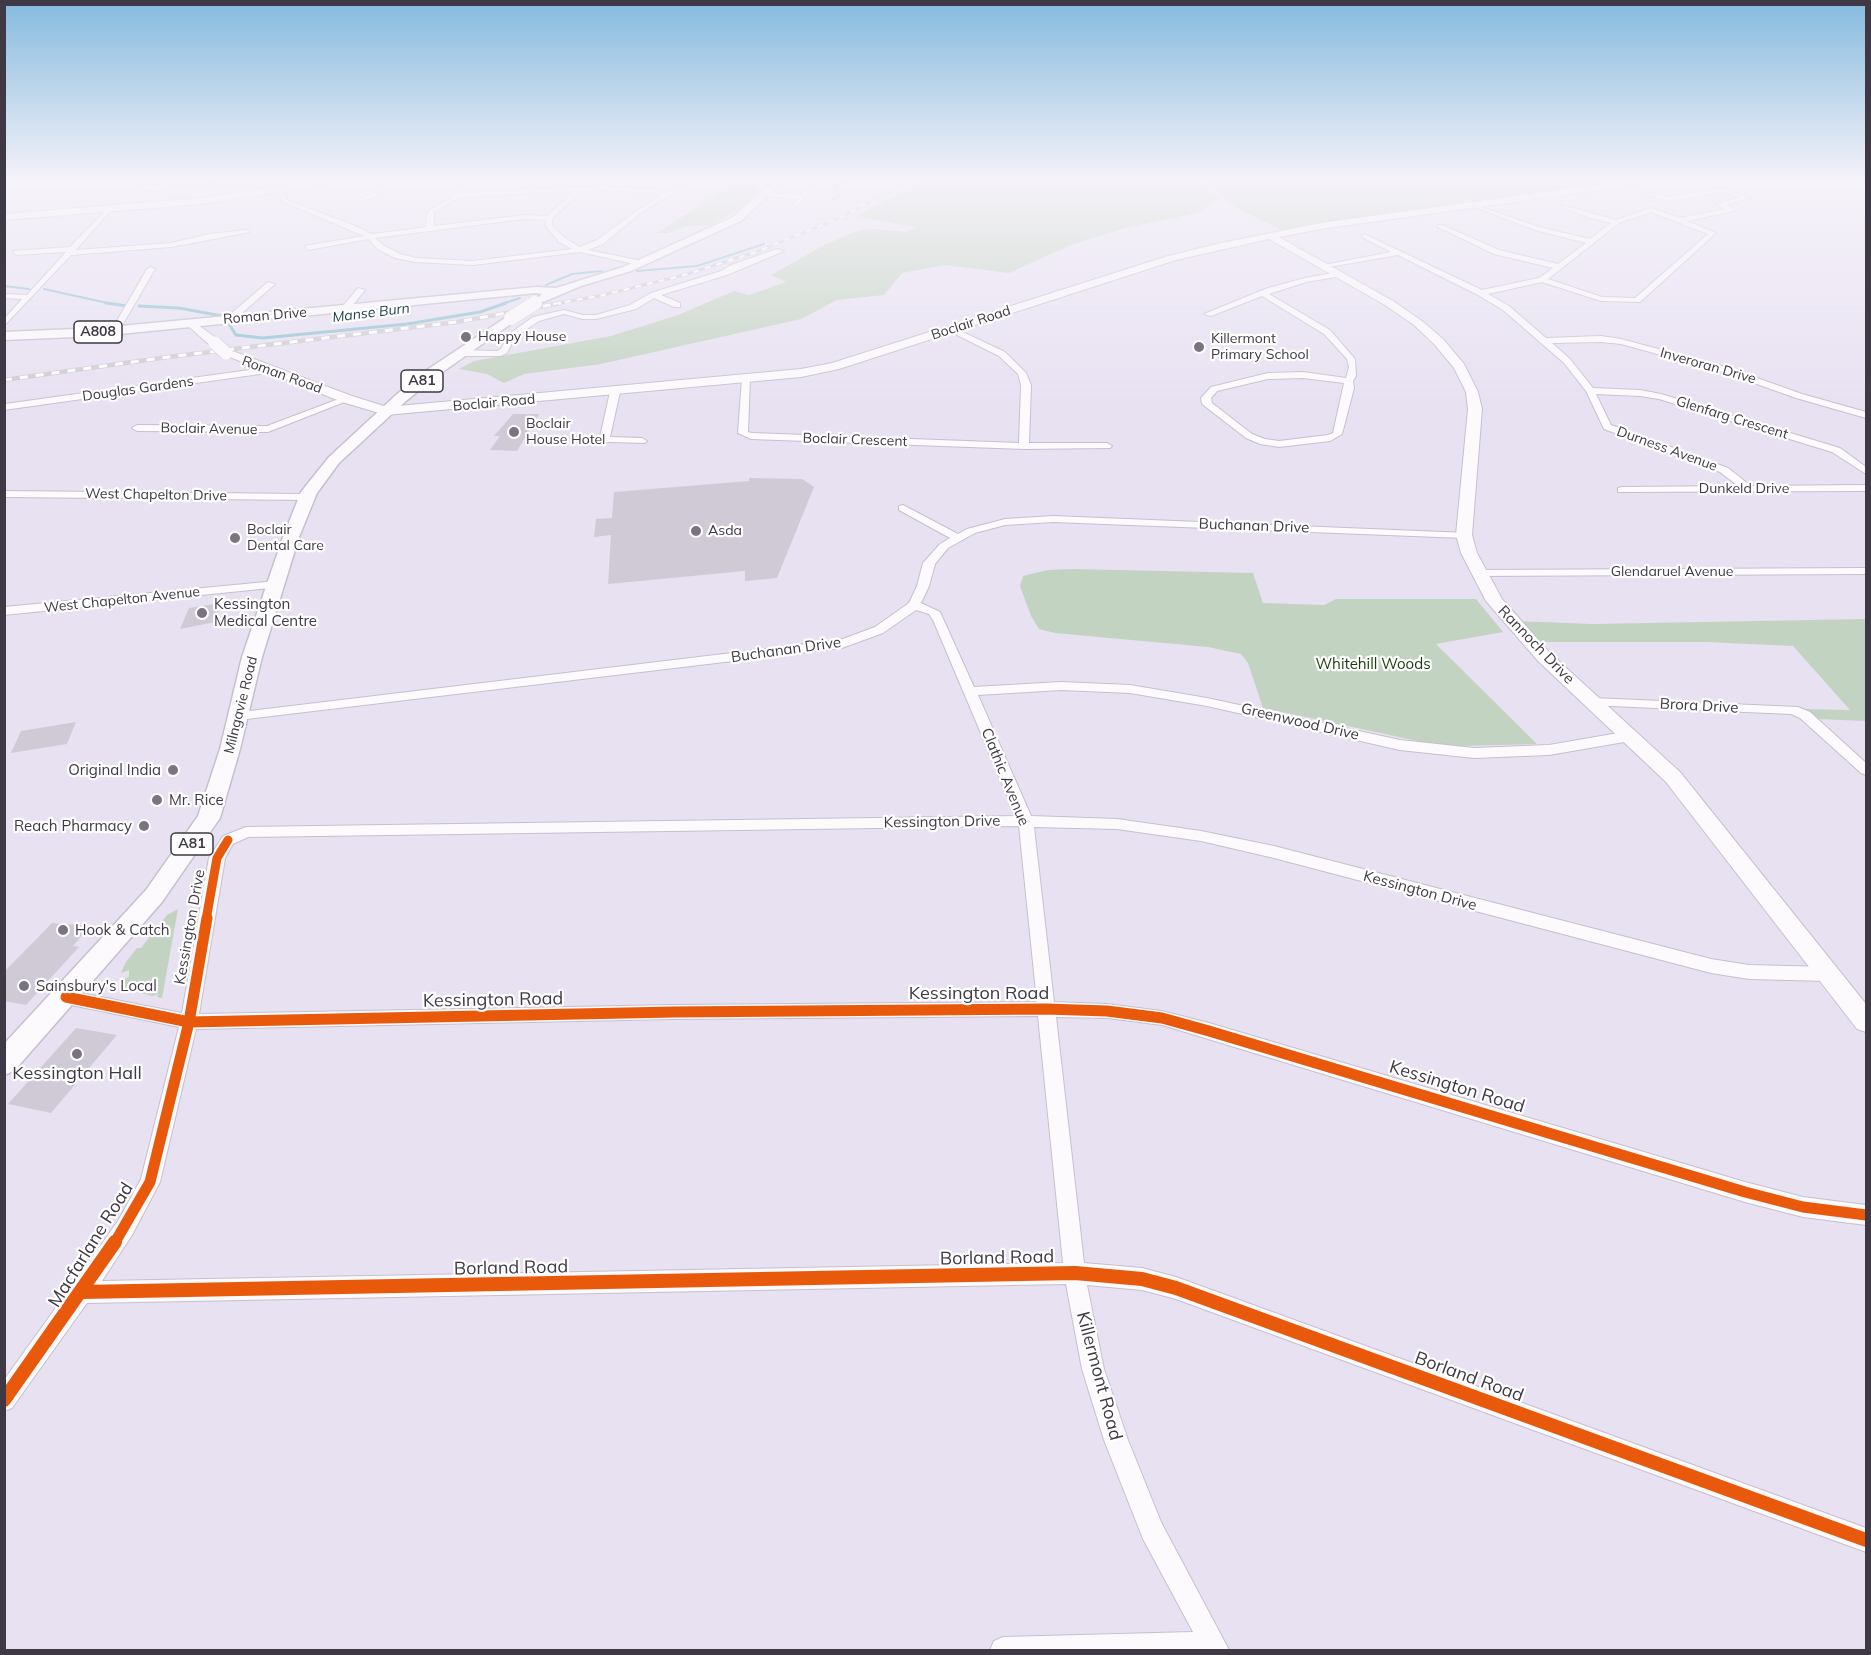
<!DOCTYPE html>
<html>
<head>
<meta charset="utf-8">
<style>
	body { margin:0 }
	#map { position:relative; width:1871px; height:1655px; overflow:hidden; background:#e8e1f2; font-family:Mulish,sans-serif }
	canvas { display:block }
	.frame { position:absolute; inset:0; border:6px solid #3e3944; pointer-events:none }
</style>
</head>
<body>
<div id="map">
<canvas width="1871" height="1655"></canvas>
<div class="frame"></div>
</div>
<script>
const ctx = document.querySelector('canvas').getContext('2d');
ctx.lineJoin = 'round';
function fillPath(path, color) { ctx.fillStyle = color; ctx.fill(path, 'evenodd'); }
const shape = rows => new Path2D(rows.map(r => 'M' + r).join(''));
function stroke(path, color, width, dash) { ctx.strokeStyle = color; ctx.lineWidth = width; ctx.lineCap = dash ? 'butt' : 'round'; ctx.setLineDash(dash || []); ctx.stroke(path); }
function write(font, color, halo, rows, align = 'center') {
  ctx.font = font + ' Mulish,sans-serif'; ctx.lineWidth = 4.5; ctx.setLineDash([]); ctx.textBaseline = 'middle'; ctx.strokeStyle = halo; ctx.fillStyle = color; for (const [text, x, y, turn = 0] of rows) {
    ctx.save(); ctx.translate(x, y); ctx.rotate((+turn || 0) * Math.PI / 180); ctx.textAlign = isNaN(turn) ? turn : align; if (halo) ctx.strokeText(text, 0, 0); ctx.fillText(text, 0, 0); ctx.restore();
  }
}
const green = shape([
	[927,179,1203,179,1209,190,1220,197,1198,213,1125,228,1071,245,1009,273,945,265,902,273,884,295,837,300,801,319,601,364,524,374,504,383,487,374,459,369,474,361,611,336,678,315,734,291,749,295,786,282,771,275,826,244,860,230,877,229,905,232,916,227,856,216],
	[1209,179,1651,179,1452,205,1284,231,1238,209,1206,182],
	[747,184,762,187,736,211,711,225,687,226,668,233,658,233,730,185],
	[1072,569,1253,573,1263,603,1324,605,1336,599,1476,599,1503,632,1436,644,1537,744,1460,746,1432,744,1263,708,1248,663,1241,654,1208,647,1055,633,1039,629,1031,616,1020,586,1023,576,1048,570],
	[1866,619,1866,721,1817,719,1804,709,1850,710,1793,646,1706,642,1535,642,1517,621,1592,624],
	[178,909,162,998,157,997,159,994,152,996,126,989,122,980,129,977,129,970,121,973,126,962,137,948,141,948,167,915]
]);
const streamFar1 = shape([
	[833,199,839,195,834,186,858,179],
	[637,271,697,266,764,244],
	[546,285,572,274,602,271],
	[4,286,29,289],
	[44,289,112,304],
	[502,304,520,298]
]);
const stream = shape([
	[106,303,128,306],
	[139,306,179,308,222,316],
	[229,324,236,335,263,338,407,324,480,312,506,303]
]);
const building = shape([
	[513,414,539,414,517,451,490,450,500,436,494,436],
	[749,478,802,479,814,487,777,578,745,581,745,571,608,584,611,535,594,537,596,519,612,518,614,492,749,481],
	[221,603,215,622,180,629,189,608],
	[76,722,67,744,11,753,21,731],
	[52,923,90,926,73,946,79,947,26,1005,4,1001,4,972],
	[76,1028,117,1035,51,1113,8,1104]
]);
const street = shape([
	[136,179,142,179,139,185,144,186,247,183,250,185,144,190,133,187,136,179],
	[383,179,389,179,375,197,358,201,358,199,371,195,383,179],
	[464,179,470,179,462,193,606,186,669,191,689,179,696,179,642,212,603,244,588,250,642,261,639,265,580,252,473,265,416,262,395,258,377,249,369,239,308,250,305,246,364,236,281,201,278,188,283,187,286,199,289,201,353,225,372,234,427,227,426,217,429,210,453,197,464,179],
	[606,190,663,194,638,210,597,240,580,247,565,238,552,226,552,219,581,191,606,190],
	[574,191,547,216,524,215,434,226,434,212,460,197,574,191],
	[524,219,546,220,546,226,559,242,572,249,473,261,416,258,400,254,383,245,375,238,524,219],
	[827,179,838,179,817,184,796,207,793,205,798,199,760,195,763,193,801,195,813,182,827,179],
	[1722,188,1751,198,1726,205,1734,209,1734,211,1687,221,1716,233,1640,302,1601,301,1542,282,1488,294,1509,306,1546,338,1601,336,1621,339,1729,368,1802,394,1866,412,1866,418,1796,398,1723,372,1621,344,1601,342,1552,343,1570,359,1593,388,1640,390,1661,394,1840,448,1866,467,1866,474,1832,452,1659,399,1640,396,1596,394,1611,425,1728,468,1751,486,1866,485,1866,491,1618,492,1618,488,1622,487,1738,486,1720,472,1604,429,1586,391,1564,363,1503,310,1478,295,1398,255,1323,268,1319,266,1391,252,1362,237,1364,234,1482,290,1539,278,1553,268,1494,254,1438,227,1438,225,1442,225,1499,250,1558,264,1586,243,1535,230,1472,206,1472,204,1539,227,1590,239,1611,223,1590,218,1562,207,1562,205,1616,220,1651,208,1680,218,1725,209,1716,204,1740,198,1722,192,1669,201,1642,194,1645,192,1669,197,1722,188],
	[1651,212,1708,234,1635,298,1602,297,1548,279,1619,223,1651,212],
	[108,208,110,211,76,250,171,243,209,234,247,230,250,232,171,247,71,255,4,326,4,319,22,299,4,298,4,294,27,295,66,252,16,255,13,251,70,247,108,208],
	[777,249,784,251,727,275,661,295,680,303,680,307,674,307,654,298,636,309,596,319,583,319,564,314,539,321,515,337,507,353,501,356,461,356,457,353,461,350,497,351,501,349,509,334,533,317,564,310,583,315,596,315,630,305,651,293,721,271,731,265,777,249],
	[151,267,155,269,119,331,112,333,111,331,147,269,151,267],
	[1339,272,1343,274,1342,276,1306,282,1269,294,1330,330,1355,359,1356,376,1353,381,1354,388,1342,434,1330,441,1279,447,1260,444,1246,438,1202,404,1201,398,1211,387,1268,373,1303,372,1346,378,1349,367,1347,359,1324,334,1262,296,1211,316,1204,314,1268,288,1305,278,1339,272],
	[1303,378,1344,383,1333,433,1328,435,1279,441,1265,439,1252,434,1212,403,1211,398,1217,391,1268,379,1303,378],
	[268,282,275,284,233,321,227,321,227,317,268,282],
	[358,288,365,290,348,311,342,311,342,307,358,288],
	[952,327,1005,352,1026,373,1031,385,1029,443,1107,443,1112,446,1110,448,1024,449,751,439,738,433,742,378,746,375,750,378,748,432,752,433,1019,443,1021,385,1018,374,999,356,949,331,948,329,952,327],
	[271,367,275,370,274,372,4,410,5,404,271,367],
	[615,389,620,392,610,437,642,438,647,441,645,443,575,441,573,439,578,436,600,437,610,392,615,389],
	[344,397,352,399,268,432,137,431,132,428,137,425,267,426,344,397],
	[4,491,307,494,312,497,307,500,4,497,4,491],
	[903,505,958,534,967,529,1005,519,1053,516,1468,533,1470,535,1464,538,1053,522,1005,525,975,533,948,548,935,564,929,586,921,603,940,612,974,687,1061,682,1130,685,1207,698,1400,740,1474,748,1549,745,1630,731,1637,736,1630,741,1549,755,1474,758,1400,750,1207,706,1130,693,1061,690,978,695,1031,816,1117,819,1201,831,1274,846,1711,959,1749,965,1828,967,1834,969,1836,974,1834,979,1828,981,1749,979,1711,973,1274,858,1201,841,1117,829,1034,827,1054,1002,1107,1004,1162,1011,1209,1023,1745,1182,1803,1197,1866,1205,1866,1225,1803,1217,1745,1202,1162,1025,1107,1018,1056,1017,1084,1263,1142,1268,1176,1277,1866,1528,1866,1552,1176,1299,1142,1290,1087,1285,1104,1369,1128,1440,1161,1522,1229,1650,990,1650,994,1641,1003,1637,1193,1632,1143,1539,1104,1440,1082,1369,1066,1284,87,1303,12,1408,4,1411,4,1380,118,1221,141,1179,179,1027,66,1004,60,1002,57,997,60,992,66,990,182,1013,209,858,223,836,246,827,1016,816,933,620,929,614,916,610,883,633,842,648,238,720,231,716,233,713,840,640,875,627,909,603,917,586,923,563,940,544,950,538,899,510,899,506,903,505],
	[1019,826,1037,1002,674,1005,199,1014,225,858,233,844,248,837,1019,826],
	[1038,1016,1063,1263,102,1281,132,1235,160,1182,196,1029,674,1019,1038,1016],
	[1866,568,1866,574,1478,576,1472,573,1478,570,1866,568],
	[276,581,280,583,280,587,4,615,4,607,276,581],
	[1593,698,1798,707,1810,712,1866,763,1866,775,1861,773,1800,718,1791,714,1588,705,1586,702,1588,699,1593,698]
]);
const secondary = shape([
	[326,179,345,179,341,182,202,204,4,220,4,214,202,198,326,179],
	[1640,179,1661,179,1657,182,1321,229,1279,237,1393,301,1422,321,1443,339,1464,364,1478,392,1482,409,1472,535,1477,553,1502,599,1550,653,1680,772,1866,1004,1866,1032,1857,1029,1666,782,1538,661,1486,601,1461,553,1456,535,1468,409,1466,392,1454,368,1435,345,1414,325,1385,305,1269,239,1176,260,839,369,801,377,386,415,342,402,220,353,222,350,230,350,352,396,387,407,801,369,832,363,1168,256,1216,244,1321,223,1640,179],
	[191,320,219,340,219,346,211,346,187,325,185,323,191,320]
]);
const primary = shape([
	[775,179,785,179,741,221,631,271,581,286,543,302,537,298,542,294,536,293,99,336,4,340,4,332,99,328,536,287,556,288,623,267,733,217,775,179],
	[511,314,517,318,515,321,434,378,406,401,339,463,317,493,299,537,262,657,240,749,220,818,162,902,14,1071,4,1075,4,1044,146,890,198,816,220,749,242,657,283,537,301,492,329,457,396,395,424,372,511,314]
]);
const railFar1 = shape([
	[553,304,599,296,684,275,756,252,835,220,916,179]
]);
const rail = shape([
	[4,380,168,357,457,322,561,303]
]);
const secondaryBridge = shape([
	[215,343,226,353]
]);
const primaryBridgeFar1 = shape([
	[532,304,536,302]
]);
const primaryBridge = shape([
	[511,318,535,303]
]);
const cyclewayFar2 = shape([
	[206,920,217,858,228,840]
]);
const cyclewayFar1 = shape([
	[66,997,189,1022,674,1012,1046,1009,1107,1011,1162,1018,1209,1031,1745,1192,1803,1207,1866,1215],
	[114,1244,150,1182,189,1022,207,918]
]);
const cycleway = shape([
	[82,1292,1075,1273,1142,1279,1176,1288,1866,1540],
	[4,1400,115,1242]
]);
const markers = [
	[466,337,6,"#7a7481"],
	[1199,347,6,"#7a7481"],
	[514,432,6,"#7a7481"],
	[696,531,6,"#7a7481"],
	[235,538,6,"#7a7481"],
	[202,613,6,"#7a7481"],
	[173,770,6,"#7a7481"],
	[157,800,6,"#7a7481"],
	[144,826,6,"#7a7481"],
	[63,930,6,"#7a7481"],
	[24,986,6,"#7a7481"],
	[77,1054,6,"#7a7481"]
];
const farWaternames = [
	["Manse Burn",371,313,-7]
];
const farStreetnames = [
	["Roman Drive",265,316,-5],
	["Boclair Road",971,323,-18],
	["Inveroran Drive",1708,366,16],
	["Roman Road",282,375,20],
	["Douglas Gardens",138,389,-8],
	["Boclair Road",494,403,-5],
	["Glenfarg Crescent",1732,418,17],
	["Boclair Avenue",209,429,1],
	["Boclair Crescent",855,440,2],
	["Durness Avenue",1667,449,20],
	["Dunkeld Drive",1744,489],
	["West Chapelton Drive",156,495,1],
	["Glendaruel Avenue",1672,572],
	["West Chapelton Avenue",122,600,-6],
	["Milngavie Road",241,705,-76]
];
const shields = [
	[98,332,48],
	[422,381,42],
	[192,844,42]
];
const shieldNames = [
	["A808",98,332],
	["A81",422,381],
	["A81",192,844]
];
const farPoinames = [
	["Happy House",478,337],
	["Killermont",1211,339],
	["Primary School",1211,355],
	["Boclair",526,424],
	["House Hotel",526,440],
	["Boclair",247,530],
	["Dental Care",247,546],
	["Asda",708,531]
];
const streetNames = [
	["Buchanan Drive",1254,526,2],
	["Rannoch Drive",1536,645,46],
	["Buchanan Drive",786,650,-8],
	["Brora Drive",1699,706,3],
	["Greenwood Drive",1300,722,13],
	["Clathic Avenue",1005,777,68],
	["Kessington Drive",942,822,-1],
	["Kessington Drive",1420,891,15],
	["Kessington Drive",190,927,-80]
];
const poiNames = [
	["Kessington",214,604],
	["Medical Centre",214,621],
	["Original India",161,770,"right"],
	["Mr. Rice",169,800],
	["Reach Pharmacy",132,826,"right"],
	["Hook & Catch",75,930],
	["Sainsbury's Local",36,986]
];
const parkNames = [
	["Whitehill Woods",1373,664]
];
const nearStreetnames = [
	["Kessington Road",979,994],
	["Kessington Road",493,1000,-1],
	["Kessington Road",1457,1087,17],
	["Macfarlane Road",91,1245,-58],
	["Borland Road",997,1258,-1],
	["Borland Road",511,1268,-1],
	["Killermont Road",1099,1376,75],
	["Borland Road",1469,1377,20]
];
const nearPoinames = [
	["Kessington Hall",77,1074]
];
fillPath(green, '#c3d3c1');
stroke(streamFar1, '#90c2d0', 2);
stroke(stream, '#90c2d0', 3);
fillPath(building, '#d0cad7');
stroke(street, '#c5c0cd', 2);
stroke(secondary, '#c5c0cd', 2);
stroke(primary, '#c5c0cd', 3);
fillPath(street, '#fcfafd');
fillPath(secondary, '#fcfafd');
fillPath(primary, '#fcfafd');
stroke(railFar1, '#ceccd1', 3);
stroke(rail, '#ceccd1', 4.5);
stroke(railFar1, '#fff', 2, [6]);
stroke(rail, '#fff', 3, [8]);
stroke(secondaryBridge, '#c5c0cd', 14, []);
stroke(primaryBridgeFar1, '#c5c0cd', 11, []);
stroke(primaryBridge, '#c5c0cd', 15, []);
stroke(secondaryBridge, '#fcfafd', 13);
stroke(primaryBridgeFar1, '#fcfafd', 10);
stroke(primaryBridge, '#fcfafd', 14);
stroke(cyclewayFar2, '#e8590c', 9);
stroke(cyclewayFar1, '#e8590c', 11);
stroke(cycleway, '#e8590c', 14);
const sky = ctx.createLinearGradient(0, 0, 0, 410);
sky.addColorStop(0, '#85bade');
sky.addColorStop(0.44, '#f5f2f9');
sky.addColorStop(1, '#f5f2f900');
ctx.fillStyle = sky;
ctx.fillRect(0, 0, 1871, 410);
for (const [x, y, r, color] of markers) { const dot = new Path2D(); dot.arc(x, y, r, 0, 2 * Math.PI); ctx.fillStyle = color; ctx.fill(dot); stroke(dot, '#fff', 2); }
write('italic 14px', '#173c42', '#fff', farWaternames);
write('14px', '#3e3944', '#fff', farStreetnames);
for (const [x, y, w] of shields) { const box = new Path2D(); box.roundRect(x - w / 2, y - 11, w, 22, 4.5); ctx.fillStyle = '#fff'; ctx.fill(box); stroke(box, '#3e3944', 1.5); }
write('bold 14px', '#3e3944', null, shieldNames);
write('14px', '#3e3944', '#fff', farPoinames, 'left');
write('15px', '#3e3944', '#fff', streetNames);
write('15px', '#3e3944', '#fff', poiNames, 'left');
write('15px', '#193c0b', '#fff', parkNames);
write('18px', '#3e3944', '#fff', nearStreetnames);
write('18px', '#3e3944', '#fff', nearPoinames);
</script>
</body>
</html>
